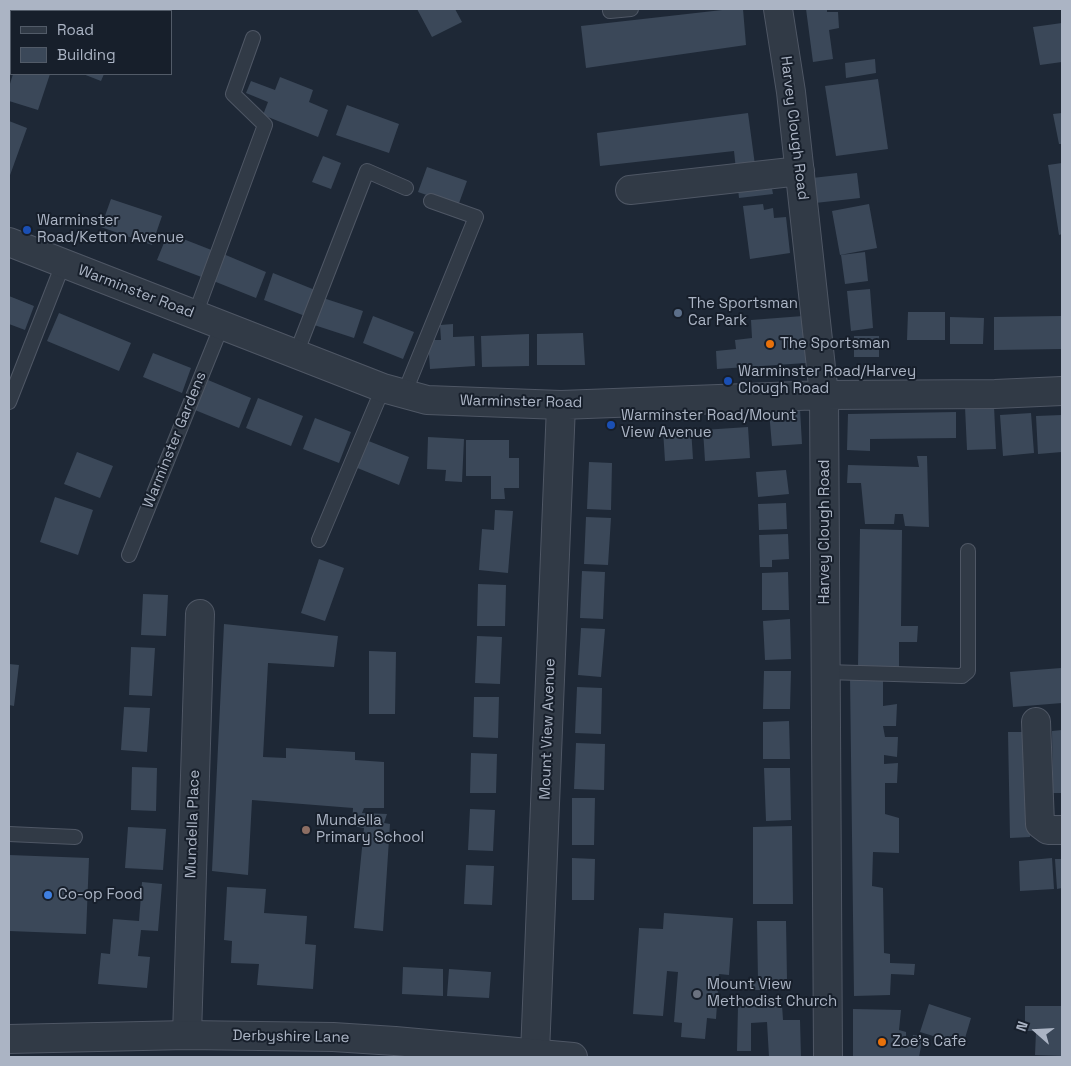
<!DOCTYPE html>
<html>
<head>
<meta charset="utf-8">
<style>
	body { margin:0 }
	#map { position:relative; width:1071px; height:1066px; overflow:hidden; background:#1e2836; font-family:"Space Grotesk",sans-serif }
	canvas { display:block }
	.frame { position:absolute; inset:0; border:10px solid #abb4c4; pointer-events:none }
	.legend { position:absolute; left:10px; top:10px; width:162px; height:65px; box-sizing:border-box; background:#171f2b; border:1px solid #525b68; margin:0; padding:6px 9px; list-style:none; font-size:15px; color:#abb4c4 }
	.legend li { display:flex; align-items:center; gap:10px; height:25px }
	.legend b { width:25px; border:1px solid #525b68 }
	.north { position:absolute; left:1011px; top:1006px; width:50px; height:50px; -webkit-text-stroke:4px #171f2b; paint-order:stroke; rotate:289deg; font-size:14px; font-weight:700; line-height:20px; text-align:center; color:#abb4c4 }
	.north::after { content:''; display:block; margin:auto; width:18px; height:22px; background:#abb4c4; clip-path:polygon(50% 0,100% 100%,50% 72%,0 100%) }
</style>
</head>
<body>
<div id="map">
<canvas width="1071" height="1066"></canvas>
<div class="frame"></div>
<ul class="legend">
<li><b style="height:6px;background:#313a46"></b>Road</li>
<li><b style="height:14px;background:#3b4859"></b>Building</li>
</ul>
<div class="north">N</div>
</div>
<script>
const ctx = document.querySelector('canvas').getContext('2d');
ctx.lineJoin = 'round';
function fillPath(path, color) { ctx.fillStyle = color; ctx.fill(path, 'evenodd'); }
const shape = rows => new Path2D(rows.map(r => 'M' + r).join(''));
function stroke(path, color, width, dash) { ctx.strokeStyle = color; ctx.lineWidth = width; ctx.lineCap = dash ? 'butt' : 'round'; ctx.setLineDash(dash || []); ctx.stroke(path); }
function write(font, color, halo, rows, align = 'center') {
  ctx.font = font + ' "Space Grotesk",sans-serif'; ctx.lineWidth = 4; ctx.setLineDash([]); ctx.textBaseline = 'middle'; ctx.strokeStyle = halo; ctx.fillStyle = color; for (const [text, x, y, turn = 0] of rows) {
    ctx.save(); ctx.translate(x, y); ctx.rotate((+turn || 0) * Math.PI / 180); ctx.textAlign = isNaN(turn) ? turn : align; if (halo) ctx.strokeText(text, 0, 0); ctx.fillText(text, 0, 0); ctx.restore();
  }
}
const building = shape([
	[417,9,455,9,462,22,432,37],
	[731,9,743,9,746,45,586,68,581,26],
	[806,9,827,9,827,12,838,12,839,28,829,30,833,59,813,62],
	[1062,23,1062,62,1040,65,1033,27],
	[875,59,876,73,846,78,845,63],
	[13,74,50,74,38,110,9,101,9,87],
	[83,74,104,74,101,81],
	[280,77,313,90,309,102,328,110,318,137,263,115,268,102,246,93,251,81,275,90],
	[878,79,888,149,836,156,825,86],
	[347,105,399,124,389,153,336,135],
	[748,113,757,180,770,178,773,194,739,198,734,151,600,166,597,133],
	[1062,113,1062,144,1059,144,1053,114],
	[9,121,27,128,9,178],
	[323,156,341,163,331,189,312,182],
	[1062,163,1062,234,1059,235,1048,165],
	[427,167,467,181,458,206,418,192],
	[857,173,860,198,815,203,812,178],
	[111,199,162,216,152,245,101,227],
	[763,204,764,210,773,208,774,218,786,217,790,253,750,259,743,206],
	[869,204,877,248,840,255,832,211],
	[168,233,214,251,204,278,157,260],
	[865,252,868,281,845,284,841,255],
	[221,253,266,272,256,298,211,280],
	[273,273,315,290,305,316,264,300],
	[870,289,873,328,851,331,847,291],
	[9,296,34,306,25,330,9,324],
	[317,296,363,311,354,338,308,323],
	[908,312,945,312,945,340,907,340],
	[59,313,131,343,119,371,47,341],
	[373,316,414,332,403,359,363,343],
	[803,316,806,363,717,369,716,351,736,349,735,340,752,338,751,320],
	[1062,316,1062,349,994,350,994,317],
	[950,317,984,318,983,344,950,344],
	[453,324,453,337,474,336,475,366,430,369,428,340,441,340,440,325],
	[583,333,585,365,537,365,537,334],
	[529,334,529,366,482,367,481,336],
	[854,336,879,336,879,357,854,357],
	[153,353,191,368,182,393,143,377],
	[208,380,251,398,239,428,195,410],
	[258,398,303,416,291,446,246,428],
	[994,406,996,449,967,450,965,407],
	[800,409,802,444,772,446,769,411],
	[956,412,956,438,870,439,870,451,847,450,848,414],
	[1031,413,1034,453,1003,456,1000,415],
	[1062,415,1062,452,1038,454,1036,416],
	[315,418,351,432,339,463,303,449],
	[748,427,750,458,705,461,703,430],
	[691,428,693,459,665,461,663,430],
	[428,437,464,439,462,482,445,481,446,470,427,469],
	[366,440,409,457,399,485,355,467],
	[466,440,509,440,509,458,519,458,519,488,504,488,505,499,491,499,491,476,466,476],
	[77,452,113,466,100,498,64,484],
	[917,456,927,456,929,527,905,526,903,514,895,514,894,524,865,524,861,483,847,483,848,465,919,467],
	[589,462,612,463,611,510,587,509],
	[786,470,789,494,758,497,756,472],
	[55,497,93,510,78,555,40,542],
	[786,503,787,529,759,530,758,504],
	[495,510,513,511,508,573,479,570,482,529,494,530],
	[586,517,611,518,608,565,584,564],
	[860,529,902,530,901,626,918,626,917,642,899,642,899,667,858,667],
	[788,534,789,559,772,560,772,567,760,567,759,535],
	[319,559,344,568,325,621,301,613],
	[582,571,605,572,603,619,580,618],
	[788,572,789,610,762,610,762,573],
	[478,584,506,585,505,626,477,626],
	[143,594,168,595,166,636,141,635],
	[790,619,791,659,765,660,763,621],
	[224,624,338,636,334,667,268,663,263,757,286,758,286,748,355,752,355,760,384,762,384,808,364,808,362,813,387,814,384,823,390,824,383,931,354,928,364,828,352,826,353,808,252,800,248,875,212,871],
	[581,628,605,629,601,677,578,675],
	[477,636,502,637,500,684,475,683],
	[131,647,155,648,152,696,129,695],
	[369,651,396,652,395,714,369,714],
	[9,664,19,665,14,706,9,705],
	[1061,668,1062,703,1013,707,1010,672],
	[764,671,791,671,790,709,763,709],
	[883,675,883,706,897,704,896,726,883,726,885,737,898,737,897,757,884,755,884,764,898,763,897,783,885,783,885,814,899,818,899,853,873,852,872,886,883,888,884,953,890,954,890,963,915,964,914,975,891,974,890,995,854,996,850,676],
	[577,687,602,688,601,734,575,733],
	[474,697,499,697,498,738,473,737],
	[124,707,150,708,147,752,121,750],
	[789,721,790,759,763,759,763,722],
	[1062,730,1062,793,1053,793,1052,731],
	[1008,732,1028,732,1030,837,1010,838],
	[576,743,605,744,604,790,574,789],
	[471,753,497,754,496,793,470,793],
	[132,767,157,768,156,811,131,810],
	[764,768,790,768,791,820,766,821],
	[572,798,595,798,594,845,572,845],
	[470,809,495,810,493,851,468,850],
	[792,826,793,904,753,904,753,827],
	[128,827,166,829,163,870,125,868],
	[9,855,89,858,86,934,9,931],
	[572,858,595,859,594,900,572,900],
	[1052,858,1054,889,1020,891,1019,861],
	[1055,859,1062,859,1062,888,1057,889],
	[466,865,494,866,492,905,464,904],
	[142,882,162,884,158,931,141,930,138,956,150,957,147,988,98,984,101,953,110,954,113,919,139,921],
	[227,887,266,889,264,913,307,916,305,944,316,945,313,989,257,985,259,964,231,963,232,941,224,940],
	[664,913,733,918,729,975,719,974,716,1019,707,1018,705,1039,681,1037,682,1023,674,1022,678,972,667,971,663,1016,633,1014,639,928,663,929],
	[757,921,786,921,787,980,768,980,768,990,749,990,749,981,758,981],
	[403,967,443,969,443,996,402,994],
	[449,969,491,972,489,998,447,996],
	[929,1004,971,1018,963,1045,920,1032],
	[782,1005,783,1020,800,1020,801,1057,769,1057,767,1022,751,1023,751,1051,737,1051,738,1006],
	[1025,1006,1062,1006,1062,1056,1035,1055,1036,1031,1025,1031],
	[853,1009,901,1010,899,1030,906,1032,906,1038,912,1040,913,1035,923,1036,919,1057,853,1057]
]);
const service = shape([
	[610,11,631,9],
	[195,315,265,125,233,94,253,38],
	[296,354,367,171,406,188],
	[404,394,476,217,431,201],
	[9,402,63,264],
	[319,540,383,388],
	[129,555,222,325],
	[826,672,962,676,968,671,968,551],
	[9,834,75,837]
]);
const minor = shape([
	[778,9,791,92,824,395,828,1057],
	[630,190,800,171],
	[9,242,383,388,427,400,561,405,824,395,995,394,1062,391],
	[1036,722,1040,824,1048,830,1062,830],
	[187,1035,200,614],
	[535,1053,561,405]
]);
const tertiary = shape([
	[9,1039,187,1035,333,1037,395,1041,573,1057]
]);
const markers = [
	[27,230,5,"#1a4fb4"],
	[678,313,5,"#5c6f8a"],
	[770,344,5,"#e8710a"],
	[728,381,5,"#1a4fb4"],
	[611,425,5,"#1a4fb4"],
	[306,830,5,"#8d6e63"],
	[48,895,5,"#3f7fe0"],
	[697,994,5,"#6b7280"],
	[882,1042,5,"#e8710a"]
];
const streetNames = [
	["Harvey Clough Road",794,128,83],
	["Warminster Road",136,292,21],
	["Warminster Road",521,402,1],
	["Warminster Gardens",175,440,-68],
	["Harvey Clough Road",825,532,-90],
	["Mount View Avenue",548,729,-88],
	["Mundella Place",193,824,-88],
	["Derbyshire Lane",291,1037,1]
];
const poiNames = [
	["Warminster",37,221],
	["Road/Ketton Avenue",37,238],
	["The Sportsman",688,304],
	["Car Park",688,321],
	["The Sportsman",780,344],
	["Warminster Road/Harvey",738,372],
	["Clough Road",738,389],
	["Warminster Road/Mount",621,416],
	["View Avenue",621,433],
	["Mundella",316,821],
	["Primary School",316,838],
	["Co-op Food",58,895],
	["Mount View",707,985],
	["Methodist Church",707,1002],
	["Zoe's Cafe",892,1042]
];
fillPath(building, '#3b4859');
stroke(service, '#4f5765', 16);
stroke(minor, '#4f5765', 30);
stroke(tertiary, '#4f5765', 30);
stroke(service, '#313a46', 14);
stroke(minor, '#313a46', 28);
stroke(tertiary, '#313a46', 28);
for (const [x, y, r, color] of markers) { const dot = new Path2D(); dot.arc(x, y, r, 0, 2 * Math.PI); ctx.fillStyle = color; ctx.fill(dot); stroke(dot, '#171f2b', 2); }
write('15px', '#abb4c4', '#171f2b', streetNames);
write('15px', '#abb4c4', '#171f2b', poiNames, 'left');
</script>
</body>
</html>
